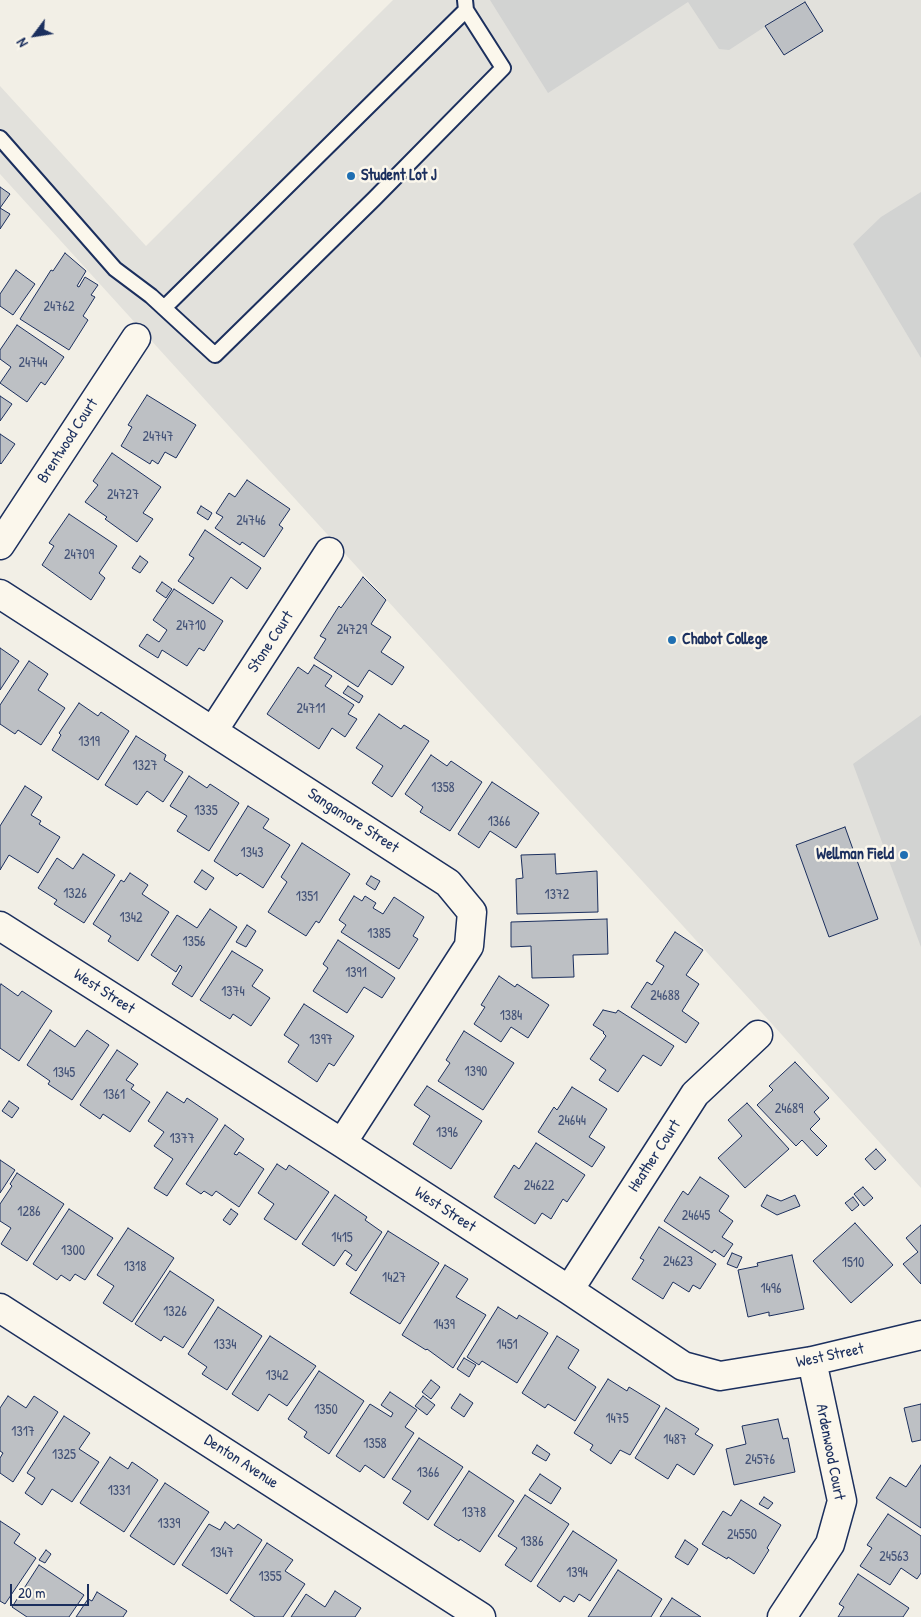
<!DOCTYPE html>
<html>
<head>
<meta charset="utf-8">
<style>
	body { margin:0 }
	#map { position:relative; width:921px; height:1617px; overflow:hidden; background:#f2efe6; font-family:"Patrick Hand",sans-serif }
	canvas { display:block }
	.north { position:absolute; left:10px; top:10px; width:50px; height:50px; -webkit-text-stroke:4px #fbf7ec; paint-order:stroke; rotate:239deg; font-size:14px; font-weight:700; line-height:20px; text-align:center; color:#1b2f5e }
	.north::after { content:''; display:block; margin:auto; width:18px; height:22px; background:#1b2f5e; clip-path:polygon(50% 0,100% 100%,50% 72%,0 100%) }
	.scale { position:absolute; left:10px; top:1584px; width:79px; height:22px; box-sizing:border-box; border:2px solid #1b2f5e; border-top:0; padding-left:6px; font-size:15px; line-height:18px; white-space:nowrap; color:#1b2f5e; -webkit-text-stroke:4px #fbf7ec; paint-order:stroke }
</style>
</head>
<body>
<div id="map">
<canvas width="921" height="1617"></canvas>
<div class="north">N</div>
<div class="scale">20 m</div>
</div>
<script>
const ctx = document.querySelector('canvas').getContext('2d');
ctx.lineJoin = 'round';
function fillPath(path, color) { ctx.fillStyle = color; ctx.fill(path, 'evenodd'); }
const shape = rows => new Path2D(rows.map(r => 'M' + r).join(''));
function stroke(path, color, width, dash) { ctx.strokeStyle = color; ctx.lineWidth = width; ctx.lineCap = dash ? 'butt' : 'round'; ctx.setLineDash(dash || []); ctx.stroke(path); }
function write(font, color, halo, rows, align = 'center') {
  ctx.font = font + ' "Patrick Hand",sans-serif'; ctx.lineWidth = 5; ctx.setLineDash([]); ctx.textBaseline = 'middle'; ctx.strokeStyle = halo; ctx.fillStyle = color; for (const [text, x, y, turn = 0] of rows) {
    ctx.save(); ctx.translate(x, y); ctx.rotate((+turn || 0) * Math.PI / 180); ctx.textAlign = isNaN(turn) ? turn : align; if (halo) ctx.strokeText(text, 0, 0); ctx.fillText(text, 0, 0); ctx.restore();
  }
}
const built = shape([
	[393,0,921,0,921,1188,0,174,0,86,146,246]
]);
const green = shape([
	[490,0,806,0,729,50,719,49,688,2,548,93],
	[921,192,921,358,853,244,881,217],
	[921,715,921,947,853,764]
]);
const building = shape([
	[805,2,823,31,784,55,765,26,805,2],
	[0,187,10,194,0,208,10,214,0,229,0,187],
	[65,253,86,271,77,286,79,287,85,277,98,285,91,295,95,297,83,316,88,320,69,350,20,319,51,270,53,271,65,253],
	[16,270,35,284,13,315,0,306,0,294,16,270],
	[17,325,64,357,45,385,41,382,27,402,0,383,11,367,0,359,0,350,17,325],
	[147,395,196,425,176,458,165,452,158,464,152,460,150,464,121,446,132,427,128,425,147,395],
	[0,396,12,404,0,421,0,396],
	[0,434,15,444,1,464,0,463,0,434],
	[112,453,161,487,143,513,153,519,137,542,105,519,107,517,85,502,98,485,93,481,112,453],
	[247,480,290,509,279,525,283,528,264,557,242,542,240,545,215,528,223,517,216,513,229,493,235,497,247,480],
	[201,506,212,513,208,520,197,513,201,506],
	[69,514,117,546,99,573,105,578,91,600,42,565,54,546,49,543,69,514],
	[205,530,261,568,247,589,231,577,213,604,178,581,194,558,189,555,205,530],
	[140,556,148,562,140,573,132,568,140,556],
	[363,577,386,600,371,624,391,637,381,652,404,667,392,685,369,670,358,687,314,658,326,639,320,636,339,606,341,608,363,577],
	[162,582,172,589,166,598,156,591,162,582],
	[174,589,223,621,204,651,199,648,187,666,162,650,158,658,139,646,147,634,159,642,167,630,153,620,174,589],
	[0,648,19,661,0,690,0,648],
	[29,661,48,674,38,690,65,708,41,745,18,730,15,734,0,724,0,705,29,661],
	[314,665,332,676,325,686,354,705,348,714,357,719,345,737,332,728,319,749,267,714,298,667,308,674,314,665],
	[348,686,363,696,359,703,343,693,348,686],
	[79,703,98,716,101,712,129,731,98,780,52,750,61,735,59,733,79,703],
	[379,714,401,729,404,725,429,741,392,797,372,783,383,766,356,748,379,714],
	[136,736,166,755,164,760,183,772,163,802,147,791,137,805,105,785,136,736],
	[431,755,447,766,451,761,482,782,450,831,420,812,423,807,405,794,431,755],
	[189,776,207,788,210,784,239,803,209,851,177,831,187,816,170,806,189,776],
	[492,782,539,813,516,848,490,831,479,848,458,834,492,782],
	[25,786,42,797,31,815,41,821,39,824,60,837,38,873,9,855,0,870,0,826,25,786],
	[248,806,269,819,263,828,290,845,263,888,240,873,237,876,214,861,248,806],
	[845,827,878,919,829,937,796,845,845,827],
	[302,843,350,874,319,923,316,921,306,936,268,912,287,882,281,877,302,843],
	[83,854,115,875,84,923,54,904,57,900,38,888,57,858,73,869,83,854],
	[555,854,556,874,597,871,598,912,517,914,516,879,523,878,521,855,555,854],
	[202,870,214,878,206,890,194,882,202,870],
	[130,873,148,885,142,894,169,912,138,961,108,941,111,936,93,924,121,880,124,882,130,873],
	[371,876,380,881,375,890,366,884,371,876],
	[354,896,362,901,365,896,376,903,373,908,383,914,394,897,424,917,413,936,418,939,399,969,341,932,346,925,339,920,354,896],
	[210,909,237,927,192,997,172,984,182,967,180,965,176,972,151,955,177,915,197,928,210,909],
	[607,919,608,954,573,955,574,977,532,978,531,946,511,947,511,922,607,919],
	[247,925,256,931,246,947,236,942,247,925],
	[675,932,703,950,686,975,699,984,682,1011,699,1023,686,1043,631,1007,647,982,652,985,664,966,656,961,675,932],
	[338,940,395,978,382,998,364,987,347,1013,313,991,328,968,323,964,338,940],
	[232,951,263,970,252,986,270,998,251,1026,233,1014,230,1019,200,1000,232,951],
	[499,976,515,987,517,984,549,1005,528,1038,511,1027,501,1042,474,1024,485,1007,481,1005,499,976],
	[1,984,18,996,22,991,52,1011,19,1061,0,1048,0,986,1,984],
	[304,1004,354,1036,334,1066,329,1063,317,1082,288,1062,299,1045,284,1035,304,1004],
	[603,1010,616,1013,618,1010,674,1046,661,1066,643,1055,618,1092,599,1080,606,1070,590,1059,606,1036,603,1033,604,1032,593,1025,603,1010],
	[50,1030,75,1047,87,1030,109,1045,72,1100,48,1084,50,1081,27,1065,50,1030],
	[464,1031,514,1063,483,1110,438,1081,450,1063,446,1060,464,1031],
	[117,1050,138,1064,126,1080,134,1085,131,1089,150,1102,130,1132,103,1114,100,1119,80,1105,117,1050],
	[795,1062,829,1098,814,1112,820,1119,810,1129,827,1146,817,1156,802,1140,796,1146,757,1105,773,1090,769,1086,795,1062],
	[427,1086,482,1121,451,1169,413,1144,430,1116,414,1105,427,1086],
	[572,1087,607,1109,589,1137,605,1147,592,1167,538,1132,554,1107,557,1110,572,1087],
	[167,1092,184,1103,187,1098,218,1119,167,1196,154,1188,173,1159,154,1146,164,1132,148,1121,167,1092],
	[9,1101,19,1108,12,1118,2,1111,9,1101],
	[747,1103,789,1149,745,1188,718,1158,742,1136,728,1120,747,1103],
	[225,1125,244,1139,234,1154,237,1155,239,1152,264,1169,239,1207,216,1191,212,1196,204,1191,201,1194,186,1184,225,1125],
	[536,1143,585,1175,567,1202,563,1199,551,1219,542,1213,535,1224,494,1197,514,1165,519,1169,536,1143],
	[876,1149,886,1160,875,1170,865,1159,876,1149],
	[0,1160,15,1170,0,1193,0,1160],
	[277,1164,286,1170,289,1165,329,1192,296,1240,264,1219,274,1204,258,1193,277,1164],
	[17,1173,64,1204,27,1261,1,1244,11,1228,0,1221,0,1204,12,1186,10,1184,17,1173],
	[700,1177,729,1196,719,1211,733,1221,722,1237,733,1244,724,1257,714,1250,712,1253,664,1221,683,1191,688,1195,700,1177],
	[863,1187,873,1198,864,1206,854,1194,863,1187],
	[335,1195,367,1217,365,1220,382,1232,356,1271,346,1264,352,1255,345,1250,334,1266,302,1244,335,1195],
	[767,1195,781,1201,795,1195,800,1206,777,1215,761,1206,767,1195],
	[853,1197,859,1205,852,1211,845,1203,853,1197],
	[69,1209,113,1238,85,1280,75,1274,70,1281,61,1275,57,1280,33,1264,69,1209],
	[231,1209,238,1214,230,1225,223,1220,231,1209],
	[855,1223,893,1265,851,1303,813,1261,855,1223],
	[921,1225,921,1284,903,1264,918,1252,906,1238,921,1225],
	[659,1227,716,1264,700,1289,693,1285,689,1292,673,1282,663,1299,632,1279,644,1260,640,1258,659,1227],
	[128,1228,174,1258,132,1322,103,1303,114,1286,97,1275,128,1228],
	[388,1231,439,1263,400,1324,350,1293,388,1231],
	[732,1253,742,1257,737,1268,727,1264,732,1253],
	[792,1255,804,1309,769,1316,769,1312,748,1317,738,1270,758,1266,757,1263,792,1255],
	[445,1265,468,1279,456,1297,486,1315,453,1368,427,1349,426,1350,402,1335,445,1265],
	[170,1271,214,1300,183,1348,164,1336,161,1341,135,1324,170,1271],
	[218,1307,262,1336,227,1390,202,1374,207,1367,188,1354,218,1307],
	[498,1307,517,1319,519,1315,548,1333,517,1383,482,1361,479,1365,467,1357,498,1307],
	[270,1336,316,1366,287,1406,269,1394,258,1411,232,1394,270,1336],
	[557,1336,579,1350,568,1368,596,1387,575,1421,548,1404,545,1408,522,1393,557,1336],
	[464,1358,476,1365,469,1377,457,1369,464,1358],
	[319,1371,364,1401,329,1454,304,1437,307,1432,288,1419,319,1371],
	[608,1379,627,1391,629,1387,660,1406,630,1455,620,1450,611,1464,590,1450,593,1445,574,1433,608,1379],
	[431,1380,440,1387,431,1399,422,1392,431,1380],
	[390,1392,417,1410,405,1427,414,1433,384,1478,365,1465,360,1472,336,1456,370,1404,391,1417,393,1413,381,1405,390,1392],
	[460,1394,473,1403,464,1417,451,1408,460,1394],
	[8,1396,26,1408,34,1396,58,1412,13,1482,0,1473,0,1458,3,1453,0,1451,0,1408,8,1396],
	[423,1396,435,1405,427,1415,415,1406,423,1396],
	[921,1404,921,1440,912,1442,904,1408,921,1404],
	[666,1408,699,1429,695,1434,713,1445,694,1475,677,1464,668,1479,635,1458,666,1408],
	[64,1416,90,1433,79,1449,99,1462,72,1502,52,1489,42,1505,25,1493,35,1478,27,1473,64,1416],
	[778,1419,783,1439,788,1438,795,1472,734,1485,726,1449,746,1444,742,1426,778,1419],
	[419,1438,463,1467,428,1520,403,1503,411,1491,392,1479,419,1438],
	[537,1445,550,1454,546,1461,532,1453,537,1445],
	[110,1457,128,1469,132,1462,158,1480,124,1532,80,1503,110,1457],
	[921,1465,921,1528,876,1498,890,1477,906,1487,921,1465],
	[469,1471,514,1501,480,1552,460,1539,459,1541,434,1525,469,1471],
	[540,1474,561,1488,551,1504,529,1490,540,1474],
	[165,1483,209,1512,174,1565,130,1536,165,1483],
	[525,1495,569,1524,531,1582,505,1565,517,1548,498,1536,525,1495],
	[764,1497,773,1503,768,1509,759,1504,764,1497],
	[741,1500,781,1525,767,1548,769,1550,754,1574,728,1557,727,1559,702,1544,723,1511,731,1516,741,1500],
	[888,1514,921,1536,921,1573,917,1579,901,1568,890,1585,860,1566,872,1548,867,1545,888,1514],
	[0,1521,20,1534,14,1543,36,1558,5,1604,0,1601,0,1521],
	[225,1522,234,1529,238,1524,262,1540,227,1594,182,1565,209,1524,220,1530,225,1522],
	[573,1531,617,1560,590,1601,579,1594,574,1602,564,1596,560,1602,537,1586,573,1531],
	[685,1540,698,1549,688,1565,675,1557,685,1540],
	[267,1543,293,1560,285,1571,305,1584,283,1617,255,1617,230,1600,267,1543],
	[46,1550,51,1554,45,1563,39,1560,46,1550],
	[39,1565,84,1595,69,1617,27,1617,12,1607,39,1565],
	[618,1570,662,1599,651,1617,588,1617,618,1570],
	[858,1574,909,1608,903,1617,838,1617,844,1607,839,1604,858,1574],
	[335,1591,361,1608,355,1617,291,1617,306,1594,325,1607,335,1591],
	[97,1592,127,1611,123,1617,76,1617,88,1599,92,1601,97,1592],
	[672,1598,701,1617,660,1617,672,1598]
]);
const lane = shape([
	[0,138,115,269,151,296,215,355,374,199,503,68,466,10,465,0],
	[164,308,466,10]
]);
const street = shape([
	[0,545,136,338],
	[0,594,448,883,472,912,469,946,342,1143],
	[213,731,329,552],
	[0,926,342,1143,569,1290,683,1366,720,1376,812,1361,921,1335],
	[569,1290,695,1094,758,1035],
	[0,1308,481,1617],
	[782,1617,830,1544,842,1501,812,1361]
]);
const markers = [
	[351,176,5,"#1f6fb2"],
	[672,640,5,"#1f6fb2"],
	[904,855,5,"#1f6fb2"]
];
const numberNames = [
	["24762",59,307],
	["24744",33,363],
	["24747",158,437],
	["24727",123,495],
	["24746",251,521],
	["24709",79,555],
	["24710",191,626],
	["24729",352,630],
	["24711",311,709],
	["1319",89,742],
	["1327",145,766],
	["1358",443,788],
	["1335",206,811],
	["1366",499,822],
	["1343",252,853],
	["1326",75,894],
	["1372",557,895],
	["1351",307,897],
	["1342",131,918],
	["1385",379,934],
	["1356",194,942],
	["1391",356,973],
	["1374",233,992],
	["24688",665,996],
	["1384",511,1016],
	["1397",321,1040],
	["1390",476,1072],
	["1345",64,1073],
	["1361",114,1095],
	["24689",789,1109],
	["24644",572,1121],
	["1396",447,1133],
	["1377",182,1139],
	["24622",539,1186],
	["1286",29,1212],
	["24645",696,1216],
	["1415",342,1238],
	["1300",73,1251],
	["24623",678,1262],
	["1510",853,1263],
	["1318",135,1267],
	["1427",394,1278],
	["1496",771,1289],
	["1326",175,1312],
	["1439",444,1325],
	["1334",225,1345],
	["1451",507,1345],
	["1342",277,1376],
	["1350",326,1410],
	["1475",617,1419],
	["1317",23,1432],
	["1487",675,1440],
	["1358",375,1444],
	["1325",64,1455],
	["24576",760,1460],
	["1366",428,1473],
	["1331",119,1491],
	["1378",474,1513],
	["1339",169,1524],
	["24550",742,1535],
	["1386",532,1542],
	["1347",222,1553],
	["24563",894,1557],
	["1394",577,1573],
	["1355",270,1577]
];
const poiNames = [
	["Student Lot J",361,176],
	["Chabot College",682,640],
	["Wellman Field",894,855,"right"]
];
const streetNames = [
	["Brentwood Court",68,441,-57],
	["Stone Court",271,642,-57],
	["Sangamore Street",353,821,33],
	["West Street",104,992,33],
	["Heather Court",655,1156,-57],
	["West Street",445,1210,33],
	["West Street",830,1356,-12],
	["Ardenwood Court",830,1452,79],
	["Denton Avenue",241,1462,33]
];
fillPath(built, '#e2e1dc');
fillPath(green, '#d2d3d2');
fillPath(building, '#bdc0c4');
stroke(building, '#1b2f5e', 1);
stroke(lane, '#1b2f5e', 18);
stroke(street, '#1b2f5e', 31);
stroke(lane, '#fbf7ec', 14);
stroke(street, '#fbf7ec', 28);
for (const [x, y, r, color] of markers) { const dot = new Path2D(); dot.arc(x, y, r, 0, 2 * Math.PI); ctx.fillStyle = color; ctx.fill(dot); stroke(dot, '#fbf7ec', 2); }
write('14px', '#445378', null, numberNames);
write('bold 16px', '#1b2f5e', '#fbf7ec', poiNames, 'left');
write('16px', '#1b2f5e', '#fbf7ec', streetNames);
</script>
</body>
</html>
